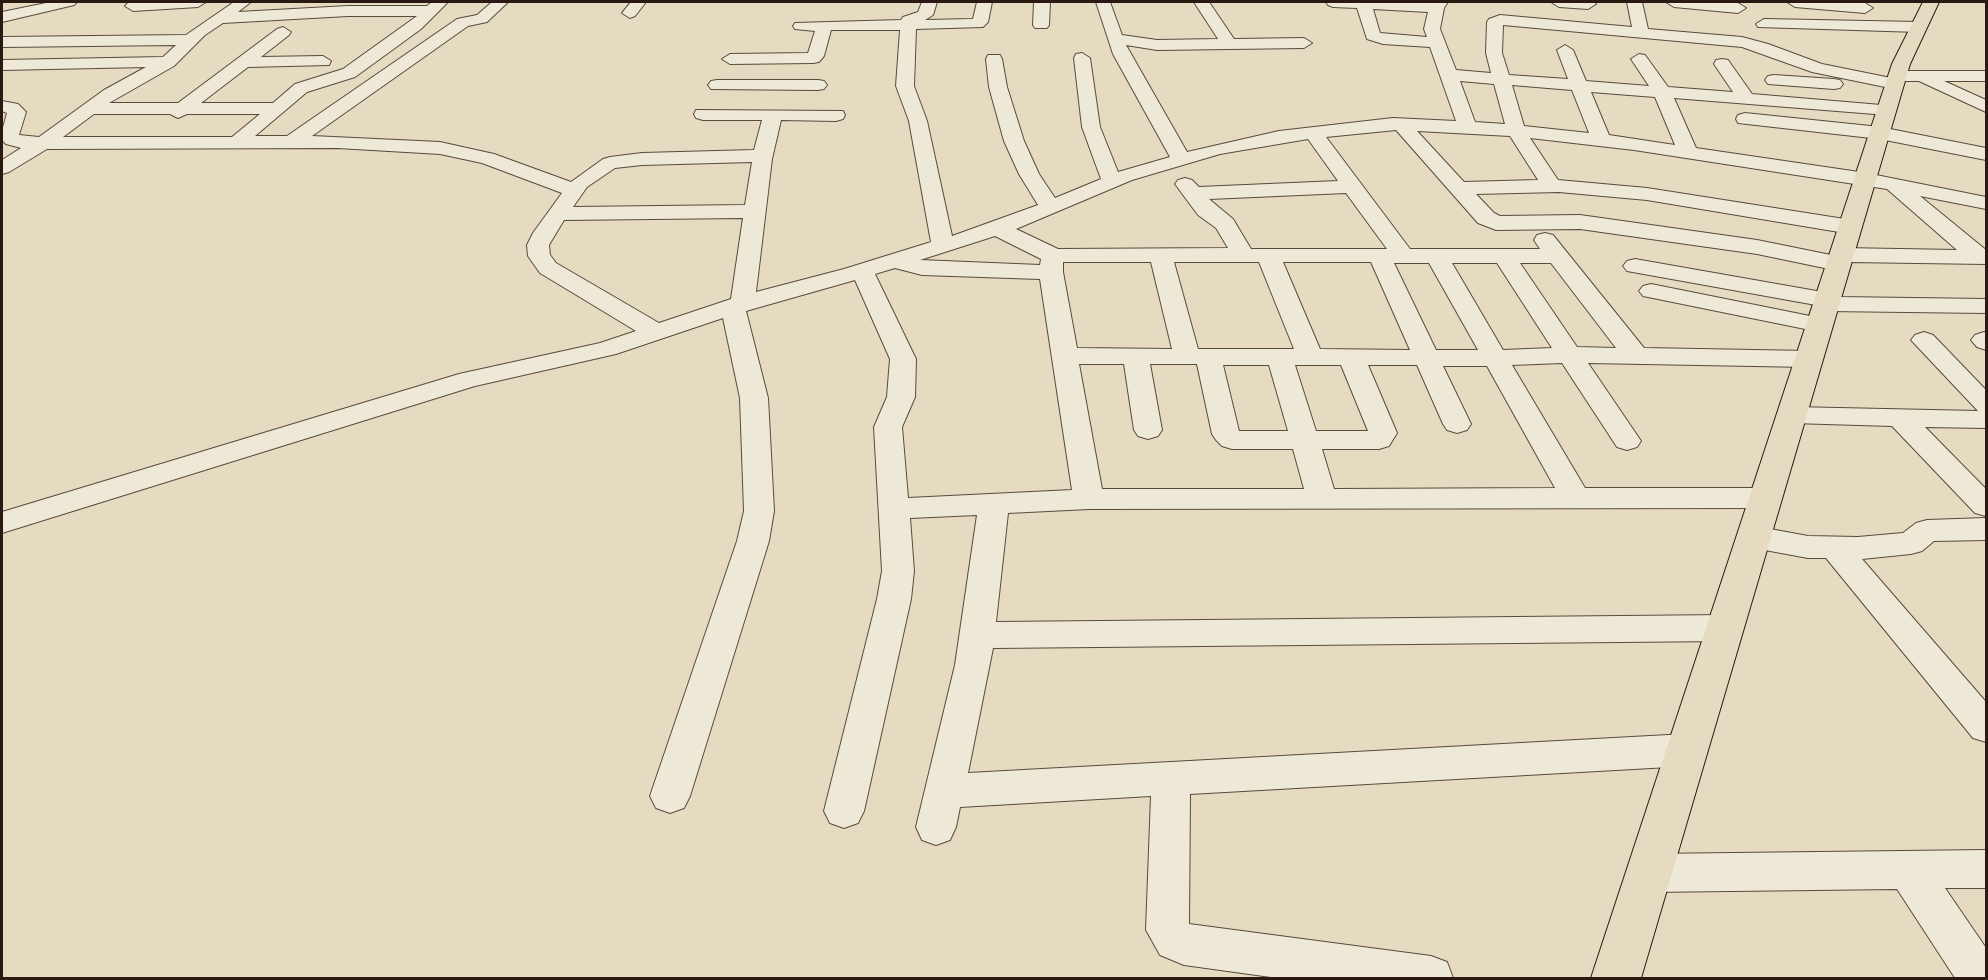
<!DOCTYPE html>
<html>
<head>
<meta charset="utf-8">
<style>
	body { margin:0 }
	#map { position:relative; width:1988px; height:980px; overflow:hidden; background:#e5dbc1; font-family:"IM FELL Double Pica",serif }
	canvas { display:block }
	.frame { position:absolute; inset:0; border:3px solid #2a1913; pointer-events:none }
</style>
</head>
<body>
<div id="map">
<canvas width="1988" height="980"></canvas>
<div class="frame"></div>
</div>
<script>
const ctx = document.querySelector('canvas').getContext('2d');
ctx.lineJoin = 'round';
const shape = rows => new Path2D(rows.map(r => 'M' + r).join(''));
function stroke(path, color, width, dash) { ctx.strokeStyle = color; ctx.lineWidth = width; ctx.lineCap = dash ? 'butt' : 'round'; ctx.setLineDash(dash || []); ctx.stroke(path); }
function fillPath(path, color) { ctx.fillStyle = color; ctx.fill(path, 'evenodd'); }
const minor = shape([
	[51,2,77,2,74,5,2,22,2,12,51,2],
	[129,2,206,2,198,7,133,11,125,6,129,2],
	[234,2,251,2,238,12,348,6,427,6,432,2,448,2,421,29,355,77,307,92,255,136,287,136,457,19,477,15,492,2,508,2,487,22,468,26,312,136,440,142,494,154,571,182,603,159,610,157,642,153,754,150,762,120,703,120,696,118,694,114,696,110,843,111,845,115,843,119,836,121,781,120,772,159,756,292,844,269,931,242,909,121,896,86,900,30,831,30,824,56,819,62,813,63,730,64,722,59,730,54,808,53,815,31,795,29,793,26,795,23,901,20,903,17,918,12,922,2,937,2,933,15,925,20,973,19,977,2,992,2,988,22,983,27,916,29,914,86,927,121,952,236,1038,205,1019,174,1004,141,989,87,986,59,988,55,1000,55,1002,59,1007,87,1024,141,1039,174,1055,198,1101,179,1082,127,1074,58,1076,54,1082,53,1090,58,1100,127,1118,172,1170,157,1113,54,1096,2,1110,2,1122,35,1157,40,1218,39,1194,2,1209,2,1234,39,1304,38,1312,43,1304,48,1157,50,1126,45,1187,152,1279,131,1393,118,1456,121,1430,47,1383,44,1367,39,1357,8,1333,7,1328,5,1326,2,1448,2,1444,8,1440,29,1456,70,1491,73,1486,53,1487,22,1489,19,1500,15,1632,27,1627,2,1642,2,1648,29,1742,37,1768,44,1822,64,1891,78,1892,72,1898,71,1986,71,1986,81,1944,81,1986,100,1986,112,1919,81,1902,81,1904,84,1901,88,1895,89,1812,72,1742,47,1503,25,1502,53,1509,75,1568,79,1557,50,1565,45,1573,50,1586,81,1649,86,1631,59,1639,54,1645,55,1668,87,1733,92,1714,64,1716,60,1722,59,1728,60,1752,94,1893,106,1896,110,1893,114,1887,115,1674,98,1696,148,1866,173,1986,197,1986,209,1920,196,1986,250,1986,264,1849,262,1851,264,1847,269,1839,271,1757,254,1580,229,1496,230,1478,223,1396,130,1326,137,1410,249,1540,249,1534,240,1537,235,1545,233,1553,235,1644,348,1809,351,1818,353,1822,359,1818,365,1809,367,1588,363,1641,441,1637,447,1627,450,1617,447,1562,363,1512,365,1585,488,1766,488,1777,491,1781,498,1777,505,1766,508,1089,509,1008,513,996,622,1725,615,1737,619,1742,628,1737,637,1725,641,993,648,968,773,1687,734,1700,739,1706,750,1700,761,1687,766,1190,794,1189,924,1431,956,1447,962,1453,978,1278,978,1184,965,1160,955,1146,930,1151,796,960,807,956,827,950,840,936,845,922,840,916,827,955,665,977,515,910,518,914,571,911,599,864,811,858,823,844,828,830,823,824,811,877,599,882,571,874,427,887,397,890,359,855,280,746,311,768,398,774,511,769,541,690,796,684,808,670,813,656,808,650,796,737,541,744,511,740,398,723,318,616,354,475,386,2,533,2,512,459,374,600,343,636,331,540,273,528,256,527,245,533,233,562,193,482,163,440,154,338,148,47,149,9,172,2,174,2,160,21,148,6,144,2,140,2,131,7,113,2,111,2,101,18,104,26,112,19,135,39,137,104,90,146,67,2,70,2,60,163,57,176,45,2,47,2,37,186,35,234,2],
	[1373,9,1428,12,1424,29,1427,37,1380,33,1373,9],
	[348,16,417,16,343,69,295,84,273,103,201,103,248,67,329,65,331,61,323,56,261,57,289,35,291,32,283,27,277,29,178,103,109,103,174,66,205,35,223,23,348,16],
	[1460,81,1494,84,1505,124,1475,122,1460,81],
	[1512,85,1572,90,1589,133,1524,126,1512,85],
	[1591,92,1655,97,1675,145,1609,135,1591,92],
	[94,114,170,114,178,118,187,114,260,114,232,137,63,137,94,114],
	[1417,131,1510,136,1538,180,1464,182,1417,131],
	[1530,138,1634,150,1887,189,1957,250,1842,248,1834,250,1831,255,1757,240,1580,215,1500,216,1494,213,1476,194,1559,192,1647,200,1851,234,1859,232,1862,227,1859,222,1851,220,1647,188,1558,180,1530,138],
	[1308,139,1338,181,1199,187,1192,180,1185,178,1178,180,1175,184,1178,188,1198,215,1216,228,1228,248,1058,249,1016,229,1132,180,1220,154,1308,139],
	[752,162,745,205,573,207,587,187,615,168,642,165,752,162],
	[1346,193,1387,249,1251,249,1233,219,1209,199,1346,193],
	[743,218,731,299,659,323,556,263,550,255,549,245,564,220,743,218],
	[995,236,1041,259,1040,265,920,260,995,236],
	[1063,262,1151,262,1172,349,1077,348,1063,272,1063,262],
	[1174,262,1259,262,1294,349,1198,349,1174,262],
	[1283,262,1371,262,1410,350,1320,349,1283,262],
	[1394,263,1429,263,1478,350,1436,350,1394,263],
	[1452,263,1497,263,1552,348,1503,350,1452,263],
	[1520,263,1551,263,1616,348,1577,347,1520,263],
	[895,268,922,275,1040,279,1072,490,908,498,902,427,915,397,916,359,875,274,895,268],
	[1079,364,1124,364,1134,430,1138,436,1148,439,1158,436,1162,430,1150,364,1197,364,1212,434,1216,440,1222,446,1232,449,1293,449,1304,489,1102,489,1079,364],
	[1223,365,1269,365,1288,431,1239,431,1223,365],
	[1295,365,1341,365,1368,431,1316,431,1295,365],
	[1368,365,1417,365,1443,424,1447,430,1457,433,1467,430,1471,424,1443,366,1487,366,1555,488,1334,489,1322,449,1379,449,1389,446,1397,433,1368,365],
	[631,2,646,2,635,16,630,18,622,13,631,2],
	[1034,2,1050,2,1049,25,1047,28,1035,28,1033,25,1034,2],
	[1551,2,1594,2,1596,4,1588,9,1559,7,1551,2],
	[1666,2,1717,2,1738,3,1746,8,1738,13,1674,7,1666,2],
	[1787,2,1842,2,1865,3,1873,8,1865,13,1795,7,1787,2],
	[1764,19,1919,22,1927,27,1919,32,1758,27,1756,24,1764,19],
	[1774,75,1834,79,1840,80,1843,84,1840,88,1834,89,1768,84,1765,80,1768,76,1774,75],
	[717,80,818,80,824,81,827,85,824,89,818,90,711,89,708,85,711,81,717,80],
	[1745,113,1880,127,1986,148,1986,160,1880,139,1738,123,1736,119,1738,115,1745,113],
	[1635,259,1828,293,1838,297,1986,299,1986,313,1827,311,1818,309,1816,305,1627,271,1623,266,1627,261,1635,259],
	[1651,284,1820,318,1829,320,1832,325,1829,330,1820,332,1643,296,1639,291,1643,286,1651,284],
	[1924,332,1933,335,1986,390,1986,428,1925,427,1986,489,1986,516,1975,513,1892,426,1792,423,1782,421,1778,415,1782,409,1792,407,1978,411,1911,340,1915,335,1924,332],
	[1984,332,1986,333,1986,350,1977,347,1971,340,1975,335,1984,332],
	[1986,518,1986,540,1934,541,1922,551,1911,554,1862,559,1986,702,1986,742,1973,738,1826,558,1808,558,1754,548,1743,545,1738,537,1743,529,1754,526,1808,536,1858,537,1903,533,1916,523,1927,520,1986,518],
	[1986,850,1986,888,1945,888,1986,948,1986,978,1955,978,1897,889,1649,892,1634,886,1628,873,1634,860,1649,854,1986,850]
]);
const major = shape([
	[1923,2,1939,2,1910,64,1641,978,1591,978,1892,64,1923,2]
]);
stroke(minor, '#594a3e', 2);
stroke(major, '#2a1913', 2);
fillPath(minor, '#eee8d7');
fillPath(major, '#e5dbc1');
</script>
</body>
</html>
